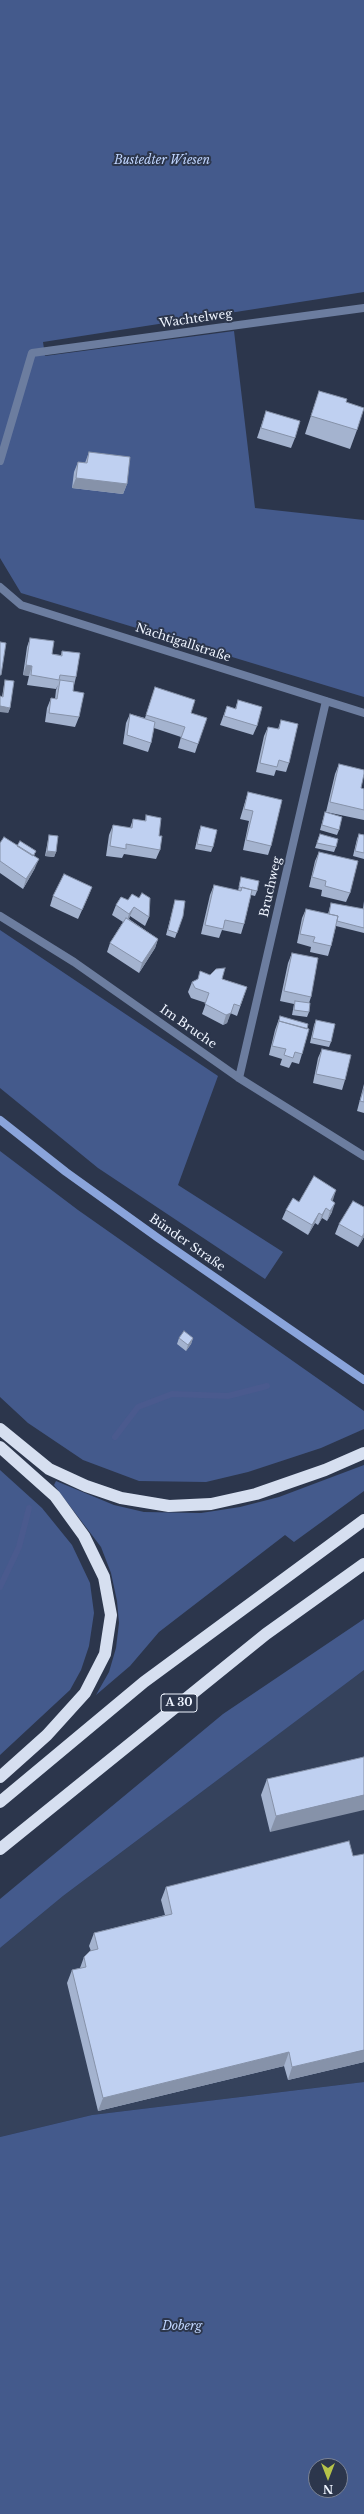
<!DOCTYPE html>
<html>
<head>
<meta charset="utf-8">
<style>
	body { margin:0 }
	#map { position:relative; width:364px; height:2514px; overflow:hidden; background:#2c364c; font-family:"Libre Baskerville",serif }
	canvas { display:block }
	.north { position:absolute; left:308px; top:2458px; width:40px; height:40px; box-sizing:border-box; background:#2c364c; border:1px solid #7a8294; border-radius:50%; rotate:180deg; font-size:11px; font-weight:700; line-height:16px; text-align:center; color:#eef4ff }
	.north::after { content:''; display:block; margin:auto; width:14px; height:18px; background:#b5c249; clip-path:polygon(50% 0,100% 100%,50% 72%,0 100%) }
</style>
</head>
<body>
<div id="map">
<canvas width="364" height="2514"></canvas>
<div class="north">N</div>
</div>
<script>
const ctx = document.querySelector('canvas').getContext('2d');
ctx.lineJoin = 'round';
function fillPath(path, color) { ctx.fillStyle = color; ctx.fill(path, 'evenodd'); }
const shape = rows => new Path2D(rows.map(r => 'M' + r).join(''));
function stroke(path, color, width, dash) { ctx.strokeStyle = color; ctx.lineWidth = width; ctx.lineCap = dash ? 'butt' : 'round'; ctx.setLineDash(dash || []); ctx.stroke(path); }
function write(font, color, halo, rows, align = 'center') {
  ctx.font = font + ' "Libre Baskerville",serif'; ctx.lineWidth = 4; ctx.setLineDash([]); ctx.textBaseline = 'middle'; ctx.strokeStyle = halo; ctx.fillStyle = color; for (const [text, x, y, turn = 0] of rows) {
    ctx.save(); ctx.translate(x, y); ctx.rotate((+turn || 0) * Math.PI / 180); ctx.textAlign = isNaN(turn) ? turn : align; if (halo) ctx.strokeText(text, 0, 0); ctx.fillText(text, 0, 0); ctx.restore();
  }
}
const built = shape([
	[364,1670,364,2082,92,2115,0,2137,0,1948,63,1896]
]);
const green = shape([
	[0,0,364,0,364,292,43,342,45,356,234,331,255,508,364,520,364,697,21,593,0,558],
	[0,930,218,1076,178,1185,283,1252,265,1279,98,1168,0,1088],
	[0,1151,78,1210,364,1411,364,1429,321,1448,248,1472,206,1482,139,1481,83,1460,28,1423,0,1397],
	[364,1465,364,1491,294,1542,285,1535,159,1632,130,1666,96,1695,109,1672,116,1648,119,1623,117,1601,111,1573,101,1547,54,1485,56,1481,114,1505,144,1512,201,1513,240,1507,279,1497],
	[0,1470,42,1508,72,1545,90,1583,94,1613,89,1646,81,1670,70,1690,0,1755],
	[364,1619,364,1670,63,1896,0,1948,0,1899,223,1714],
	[364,2082,364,2514,0,2514,0,2137,92,2115],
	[316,2466,340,2466,340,2490,316,2490]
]);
const stream = shape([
	[115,1437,138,1407,172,1394,228,1396,267,1386],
	[0,1587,19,1547,29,1508]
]);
const street = shape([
	[0,461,32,353,364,308],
	[0,587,21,605,364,713],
	[0,916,74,962,239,1078,364,1156],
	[239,1078,326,701]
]);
const secondary = shape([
	[0,1120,66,1172,158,1238,364,1380]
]);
const highway = shape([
	[0,1429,49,1469,86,1486,121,1498,169,1506,211,1504,256,1494,325,1470,364,1453],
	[0,1447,55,1496,84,1536,104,1577,111,1615,105,1654,85,1693,47,1735,0,1777],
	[0,1802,144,1682,364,1520],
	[0,1849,266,1634,364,1564]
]);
const wall = shape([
	[319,391,346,402,357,430,350,449,305,434],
	[266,411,295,438,291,448,257,438],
	[89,452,127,484,123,494,72,488,74,472,78,462,85,463],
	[30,638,52,654,61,655,62,651,76,677,74,685,73,691,79,717,75,727,45,722,47,708,51,698,55,699,56,690,58,685,56,689,27,685,29,676,23,675,27,647],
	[5,680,10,708,8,713,2,697,4,685],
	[155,687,191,713,198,744,195,753,178,748,181,737,154,728,151,743,148,752,123,744,126,723,130,714,145,718],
	[238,700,257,726,253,735,220,725,227,706,235,709],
	[281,720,289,763,286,772,276,770,274,776,256,772,264,736,268,727,278,729],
	[339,764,361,788,364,789,364,820,326,812,335,774],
	[248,792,271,846,268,855,243,850,249,821,240,819,245,802],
	[325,812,339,830,337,835,320,830],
	[146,815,159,836,160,850,156,859,124,854,122,858,106,856,109,835,113,825,130,828,133,819,145,821],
	[201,826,213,847,211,852,195,849,199,831],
	[320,834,336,847,334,852,315,848],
	[359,834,364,835,364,859,353,856,357,839],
	[49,835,56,852,54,857,45,856,48,840],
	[0,843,17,846,36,851,34,856,35,868,23,889,0,873],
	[319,852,350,893,346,902,321,896,322,890,309,887,315,861],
	[241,877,257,891,255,896,251,895,244,924,241,934,222,930,219,938,201,934,210,895,214,885,238,891],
	[92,887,88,897,78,919,50,906,53,896],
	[121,897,149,917,145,926,130,916,129,919,158,939,155,948,139,973,107,952,110,943,123,922,112,915,116,905],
	[175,900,183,916,175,938,166,935,174,905],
	[364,901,364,933,336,926,331,946,328,956,310,952,311,947,297,943,302,918,306,909,328,914,331,903,363,909],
	[292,953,311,997,309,1003,309,1012,307,1017,292,1015,294,1004,280,1001,288,963],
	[222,979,247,987,237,1016,230,1013,227,1023,223,1025,202,1014,206,1003,191,998,188,992,192,982],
	[280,1016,307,1029,302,1054,299,1064,292,1062,289,1068,280,1065,282,1059,269,1055,275,1030],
	[316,1020,331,1042,329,1047,310,1043,314,1025],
	[322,1049,345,1080,342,1090,313,1083,318,1058],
	[364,1084,364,1113,357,1111],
	[332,1201,332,1212,327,1221,322,1218,318,1225,315,1223,308,1235,282,1219,286,1210,299,1202],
	[364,1207,364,1237,358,1247,335,1234,339,1224],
	[179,1338,193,1338,191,1344,186,1351,177,1344],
	[364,1757,270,1832,261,1795,267,1779],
	[166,1887,364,2062,288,2080,284,2066,98,2111,67,1983,72,1970,80,1968,84,1957,91,1951,89,1946,94,1933,165,1915,161,1900]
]);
const shadedWall = shape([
	[76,478,127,484,123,494,72,488],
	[26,665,32,666,29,676,23,675],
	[0,706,10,708,8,713,0,712],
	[47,851,56,852,54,857,45,856],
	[39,859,35,868,23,889,26,879],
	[134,907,130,916,126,924,129,914],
	[158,939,155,948,139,973,142,963],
	[231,1013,227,1023,223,1025,226,1015],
	[336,1190,333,1200,327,1210,331,1200],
	[335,1203,332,1212,327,1221,330,1211],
	[326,1208,322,1218,318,1225,322,1215],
	[319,1213,315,1223,308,1235,312,1225],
	[364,1233,364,1237,358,1247,362,1237],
	[193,1338,191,1344,186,1351,188,1345],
	[364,1795,364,1810,270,1832,276,1816],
	[364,2050,364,2062,288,2080,292,2067],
	[289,2052,284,2066,98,2111,103,2098]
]);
const building = shape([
	[319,391,347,399,346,402,364,408,357,430,311,416,319,391],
	[266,411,300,421,295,438,261,428,266,411],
	[89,452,130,457,127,484,76,478,78,462,87,463,89,452],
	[30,638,54,641,52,654,62,656,62,651,80,653,76,677,60,675,59,680,31,675,32,666,26,665,30,638],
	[0,642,6,643,1,675,0,675,0,642],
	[5,680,14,681,10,708,0,706,0,696,3,697,5,680],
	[60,680,74,682,73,691,84,693,79,717,49,713,51,698,57,699,60,680],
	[155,687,195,700,191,713,207,718,198,744,181,738,185,727,146,715,155,687],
	[238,700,262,707,257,726,224,716,227,706,236,709,238,700],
	[130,714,155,722,151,743,127,735,130,714],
	[281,720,298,724,289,763,279,760,277,767,260,763,268,727,279,729,281,720],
	[339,764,364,770,364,774,361,788,364,789,364,810,330,802,339,764],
	[248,792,282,800,271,846,246,840,253,811,244,809,248,792],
	[325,812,342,817,339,830,322,825,325,812],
	[146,815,161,818,159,836,162,836,160,850,126,844,126,849,110,846,113,825,132,828,133,819,146,821,146,815],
	[201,826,217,830,213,847,197,844,201,826],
	[320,834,338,839,336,847,317,843,320,834],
	[359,834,364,835,364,853,355,851,359,834],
	[49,835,58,836,56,852,47,851,49,835],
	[4,837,39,859,26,879,0,861,0,843,4,837],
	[20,841,36,851,33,856,17,846,20,841],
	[319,852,358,861,350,893,325,886,326,881,312,877,319,852],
	[64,874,92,887,82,910,53,896,64,874],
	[241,877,259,881,257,891,239,887,241,877],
	[214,885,241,891,242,887,252,890,244,924,225,920,223,929,205,925,214,885],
	[142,893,150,898,149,917,134,907,129,914,116,905,121,897,128,900,132,894,139,898,142,893],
	[175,900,185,901,183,916,177,933,168,930,175,900],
	[331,903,364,909,364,928,337,921,338,916,329,914,331,903],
	[306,909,338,916,331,946,313,942,315,937,300,934,306,909],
	[126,918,158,939,142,963,110,943,126,918],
	[292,953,318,958,311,997,284,991,292,953],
	[225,968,222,979,247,987,240,1006,234,1004,231,1013,226,1015,205,1004,209,993,195,988,192,982,198,979,200,971,210,975,216,969,225,968],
	[295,1001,310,1003,309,1012,294,1010,295,1001],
	[280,1016,308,1024,307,1029,279,1021,280,1016],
	[316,1020,335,1024,331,1042,312,1038,316,1020],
	[279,1021,309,1029,302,1054,295,1052,293,1058,284,1055,286,1049,272,1046,279,1021],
	[322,1049,351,1055,345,1080,316,1074,322,1049],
	[364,1088,364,1102,360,1101,364,1088],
	[314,1176,336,1190,331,1200,335,1203,330,1211,326,1208,322,1215,319,1213,312,1225,286,1210,293,1198,299,1202,314,1176],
	[353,1201,364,1207,364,1233,362,1237,339,1224,353,1201],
	[184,1331,193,1338,188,1345,179,1338,184,1331],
	[364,1757,364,1795,276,1816,267,1779,364,1757],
	[349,1841,353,1856,364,1854,364,2050,292,2067,289,2052,103,2098,72,1970,86,1967,84,1957,90,1951,98,1949,94,1933,172,1914,166,1887,349,1841]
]);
const shields = [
	[179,1703,36]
];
const shieldNames = [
	["A 30",179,1703]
];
const parkNames = [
	["Bustedter Wiesen",162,161],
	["Doberg",182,2327]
];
const streetNames = [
	["Wachtelweg",196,319,-8],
	["Nachtigallstraße",183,643,18],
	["Bruchweg",271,887,-77],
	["Im Bruche",188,1027,35],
	["Bünder Straße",187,1243,35]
];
fillPath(built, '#35425c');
fillPath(green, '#445a8c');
stroke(stream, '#4a5a8e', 6);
stroke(street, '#6c7d9f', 8);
stroke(secondary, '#8aa4db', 8);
stroke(highway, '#d6dff0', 12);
fillPath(wall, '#a4b3cf');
fillPath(shadedWall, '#8692a9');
fillPath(building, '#bfd0f1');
stroke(building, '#8692a9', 1);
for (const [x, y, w] of shields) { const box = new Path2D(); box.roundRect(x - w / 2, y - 9, w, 18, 3); ctx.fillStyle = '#2c364c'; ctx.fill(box); stroke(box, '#eef4ff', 1); }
write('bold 11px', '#eef4ff', null, shieldNames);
write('italic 12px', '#bfd4fd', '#2c364c', parkNames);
write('12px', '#eef4ff', '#2c364c', streetNames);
</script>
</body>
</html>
